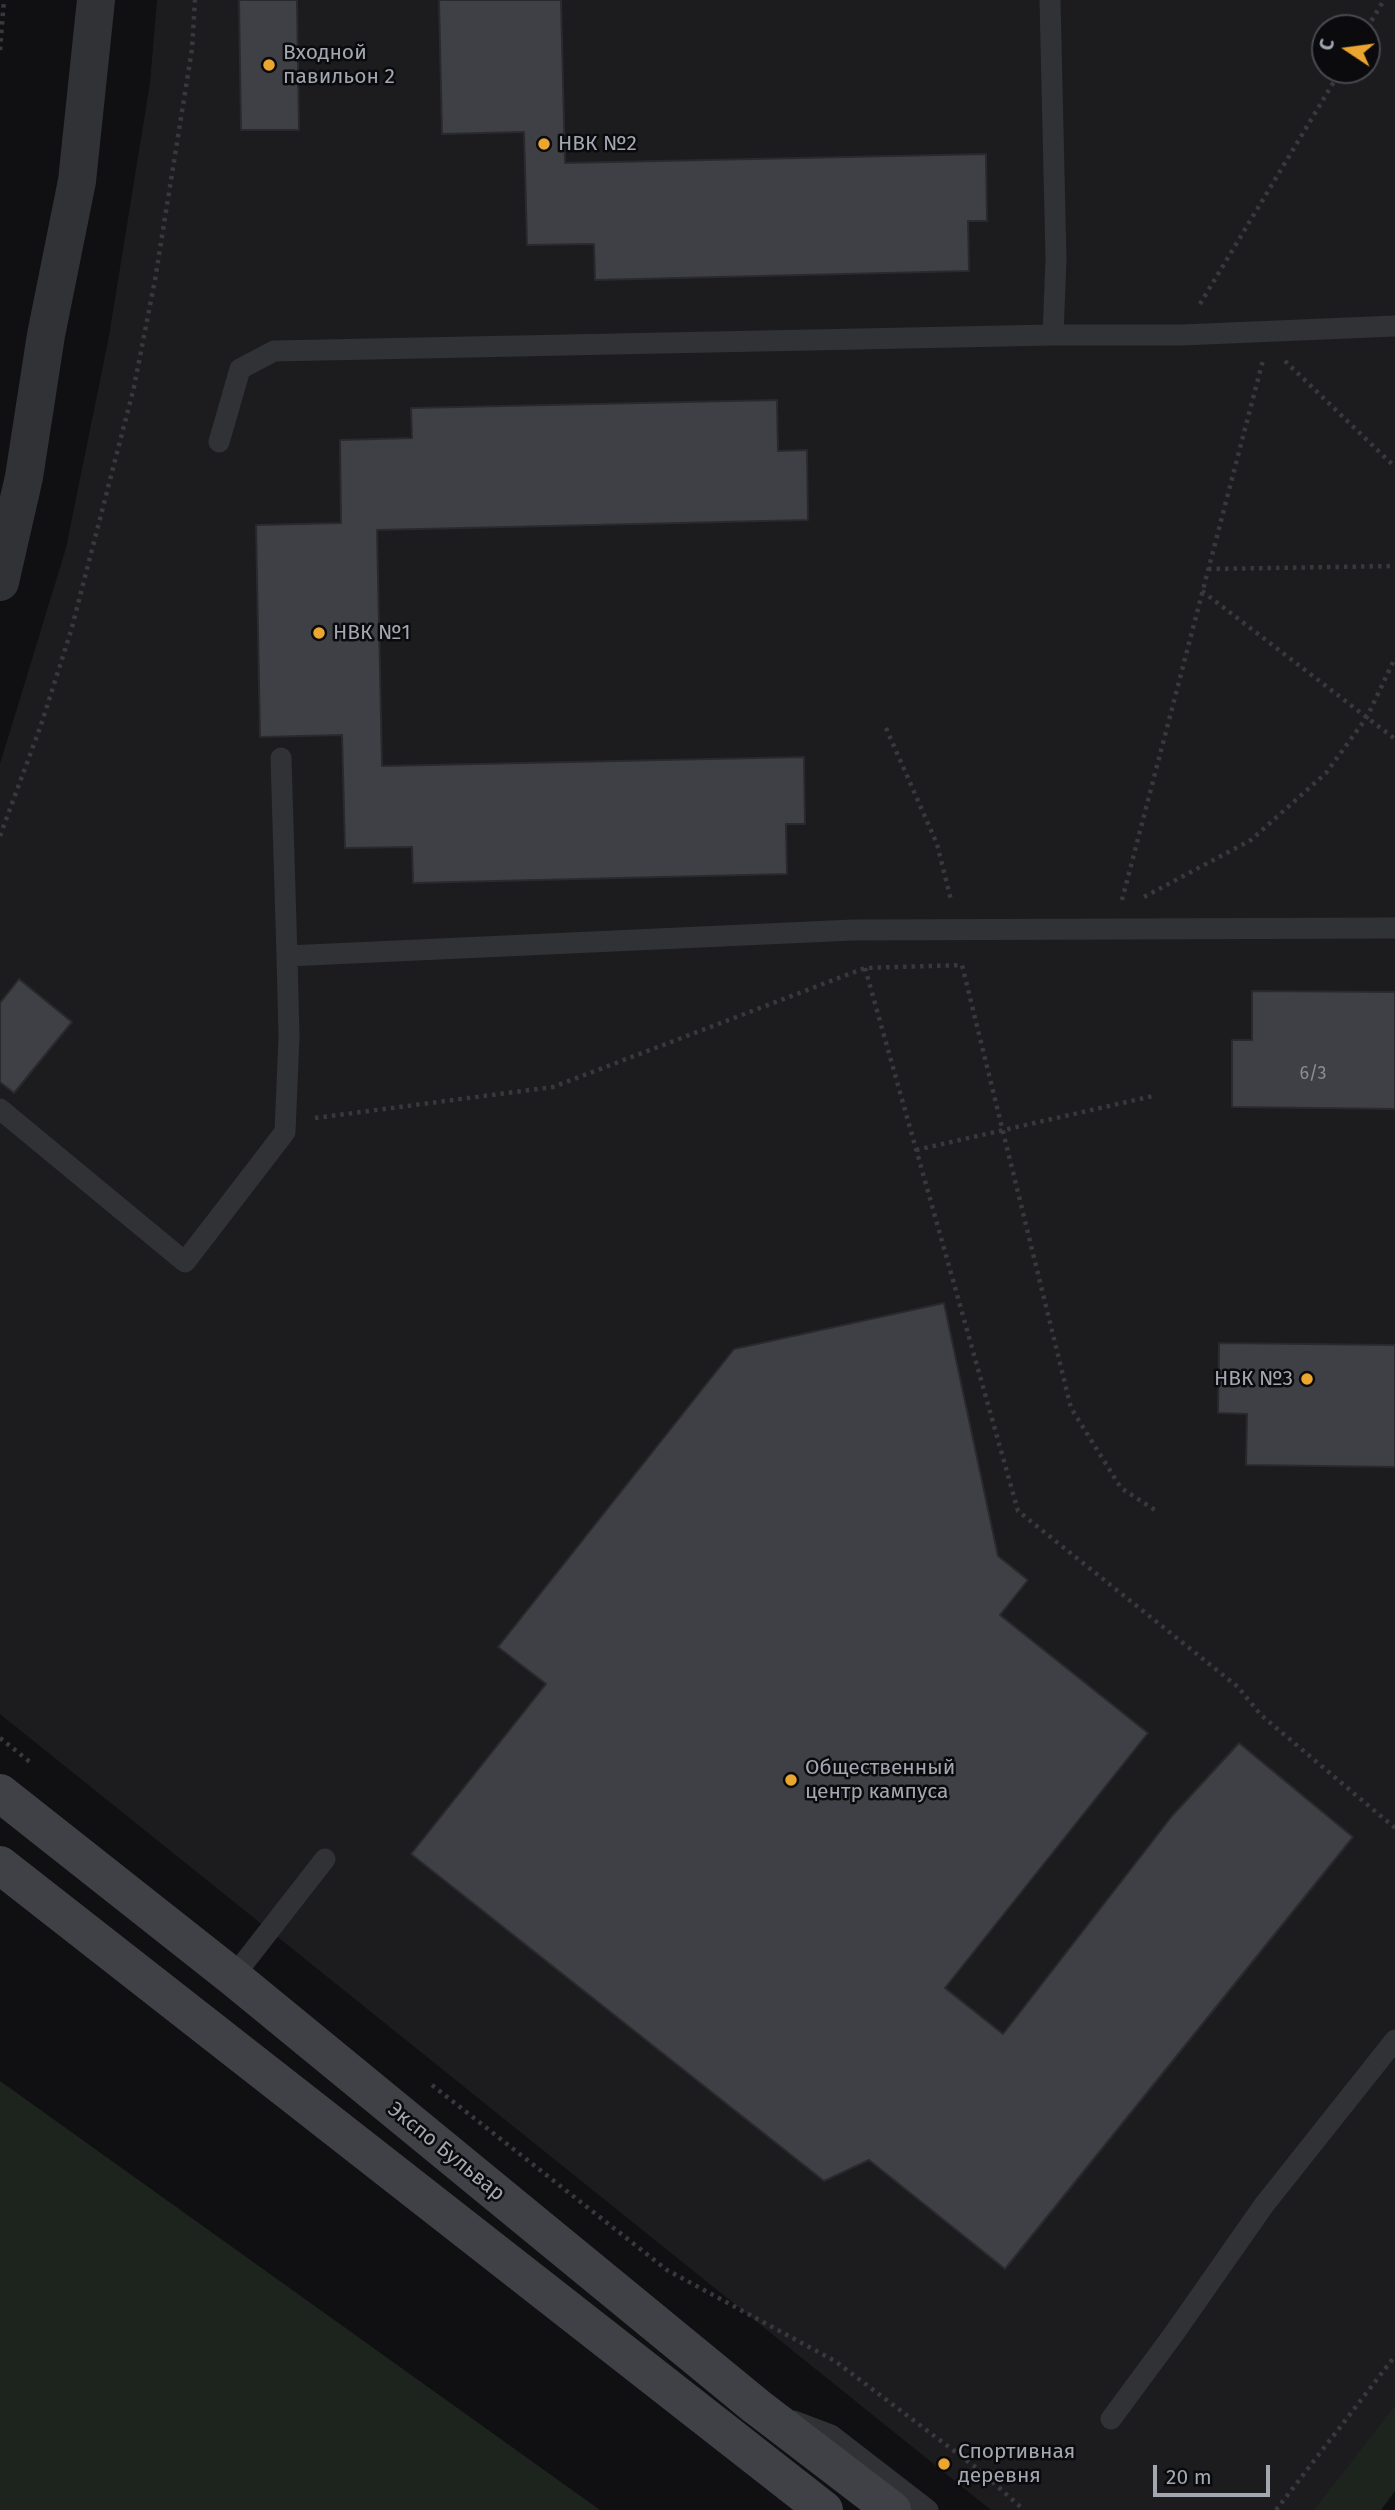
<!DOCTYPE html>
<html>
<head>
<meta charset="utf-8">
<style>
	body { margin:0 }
	#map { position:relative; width:1395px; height:2510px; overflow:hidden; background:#101012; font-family:"Fira Sans",sans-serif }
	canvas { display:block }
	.north { position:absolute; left:1311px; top:14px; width:70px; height:70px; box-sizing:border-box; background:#0b0b0d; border:2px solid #47494f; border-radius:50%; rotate:283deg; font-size:19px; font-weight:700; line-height:28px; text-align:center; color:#a2a7b2 }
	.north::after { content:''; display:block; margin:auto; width:24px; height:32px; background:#eba62f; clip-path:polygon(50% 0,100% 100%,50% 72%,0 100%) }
	.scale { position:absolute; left:1153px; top:2465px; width:117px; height:32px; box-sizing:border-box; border:4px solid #a2a7b2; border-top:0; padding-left:9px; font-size:21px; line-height:24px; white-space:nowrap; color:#a2a7b2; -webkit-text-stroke:5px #0b0b0d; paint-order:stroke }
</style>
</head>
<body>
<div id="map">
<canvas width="1395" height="2510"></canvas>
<div class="north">С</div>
<div class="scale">20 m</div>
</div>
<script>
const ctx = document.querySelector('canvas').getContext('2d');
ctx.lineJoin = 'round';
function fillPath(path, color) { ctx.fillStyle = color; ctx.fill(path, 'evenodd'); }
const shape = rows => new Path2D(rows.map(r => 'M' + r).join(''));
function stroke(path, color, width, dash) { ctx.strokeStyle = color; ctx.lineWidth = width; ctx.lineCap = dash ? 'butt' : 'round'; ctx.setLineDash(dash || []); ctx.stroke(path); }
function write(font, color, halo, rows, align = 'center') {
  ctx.font = font + ' "Fira Sans",sans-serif'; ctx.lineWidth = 5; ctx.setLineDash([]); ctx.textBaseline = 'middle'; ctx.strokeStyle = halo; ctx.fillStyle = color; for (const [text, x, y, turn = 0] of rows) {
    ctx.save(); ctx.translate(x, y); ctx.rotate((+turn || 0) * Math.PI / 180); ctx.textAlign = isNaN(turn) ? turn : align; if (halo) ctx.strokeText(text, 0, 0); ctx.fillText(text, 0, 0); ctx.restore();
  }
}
const built = shape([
	[157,0,1395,0,1395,2409,1317,2510,991,2510,0,1714,0,764,66,548,109,336,150,83],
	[1325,28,1367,28,1367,70,1325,70]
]);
const green = shape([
	[0,2081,600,2510,0,2510],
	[1395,2406,1395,2491,1381,2510,1314,2510]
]);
const building = shape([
	[239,0,297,0,299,130,241,130,239,0],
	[439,0,561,0,565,163,986,154,987,221,968,221,969,271,595,280,594,244,527,245,524,132,442,134,439,0],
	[777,400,778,451,807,450,808,520,377,530,382,766,804,757,805,824,786,824,787,874,413,883,412,847,345,848,342,735,260,737,256,525,341,523,340,440,412,438,411,408,777,400],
	[19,979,72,1022,14,1093,0,1082,0,1003,19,979],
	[1252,991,1395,992,1395,1109,1232,1107,1232,1040,1252,1040,1252,991],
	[944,1303,998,1556,1028,1580,1000,1615,1148,1733,945,1988,1003,2034,1172,1816,1239,1743,1353,1837,1005,2269,869,2160,824,2181,411,1854,546,1684,498,1647,734,1349,944,1303],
	[1219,1343,1395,1345,1395,1467,1246,1465,1247,1414,1218,1413,1219,1343]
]);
const path = shape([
	[1367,28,1384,0],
	[0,50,4,0],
	[1200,304,1341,70],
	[1285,361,1395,467],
	[1208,569,1395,566],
	[1202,591,1395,739],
	[886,728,937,844,951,900],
	[0,836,41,725,71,631,134,387,155,280,192,49,195,0],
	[1144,897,1251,840,1326,773,1367,717,1395,658],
	[1122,900,1263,360],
	[865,968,1018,1511,1238,1687,1261,1715,1395,1828],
	[315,1118,553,1087,865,968,962,965,1071,1408,1121,1488,1158,1512],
	[916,1150,1153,1096],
	[0,1738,30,1762],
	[432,2085,667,2270,835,2361,978,2469,1024,2510],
	[1276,2510,1395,2356]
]);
const lane = shape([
	[1050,0,1056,259,1053,335],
	[219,442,240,369,274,351,1053,335,1182,335,1395,326],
	[281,758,287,956],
	[0,1109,185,1262,285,1132,289,1037,287,956,853,930,1395,928],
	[233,1977,325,1859],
	[1111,2419,1173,2335,1264,2205,1395,2040],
	[794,2421,831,2435,928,2510]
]);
const street = shape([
	[0,582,24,477,46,335,77,181,96,0]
]);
const secondary = shape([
	[0,1793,233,1977,756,2406,892,2510],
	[0,1865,824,2510]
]);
const markers = [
	[269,65,7,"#eba62f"],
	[544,144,7,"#eba62f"],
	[319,633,7,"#eba62f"],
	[1307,1379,7,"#eba62f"],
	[791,1780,7,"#eba62f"],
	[944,2464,7,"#eba62f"]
];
const numberNames = [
	["6/3",1313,1074]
];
const poiNames = [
	["Входной",283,53],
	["павильон 2",283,77],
	["НВК №2",558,144],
	["НВК №1",333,633],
	["НВК №3",1293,1379,"right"],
	["Общественный",805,1768],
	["центр кампуса",805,1792],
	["Спортивная",958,2452],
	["деревня",958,2476]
];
const streetNames = [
	["Экспо Бульвар",446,2152,39]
];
fillPath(built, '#1c1c1f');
fillPath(green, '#1d241d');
fillPath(building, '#3f4045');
stroke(building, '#2a2a2e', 2);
stroke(path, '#37393d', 4.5, [3.5, 5]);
stroke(lane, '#313236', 21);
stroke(street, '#313236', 38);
stroke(secondary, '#3f4146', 38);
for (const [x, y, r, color] of markers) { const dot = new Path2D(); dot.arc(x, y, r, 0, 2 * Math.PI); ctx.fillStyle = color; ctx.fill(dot); stroke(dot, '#0b0b0d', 2.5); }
write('18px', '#898d97', null, numberNames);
write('21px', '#a2a7b2', '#0b0b0d', poiNames, 'left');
write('21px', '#a2a7b2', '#0b0b0d', streetNames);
</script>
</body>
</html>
